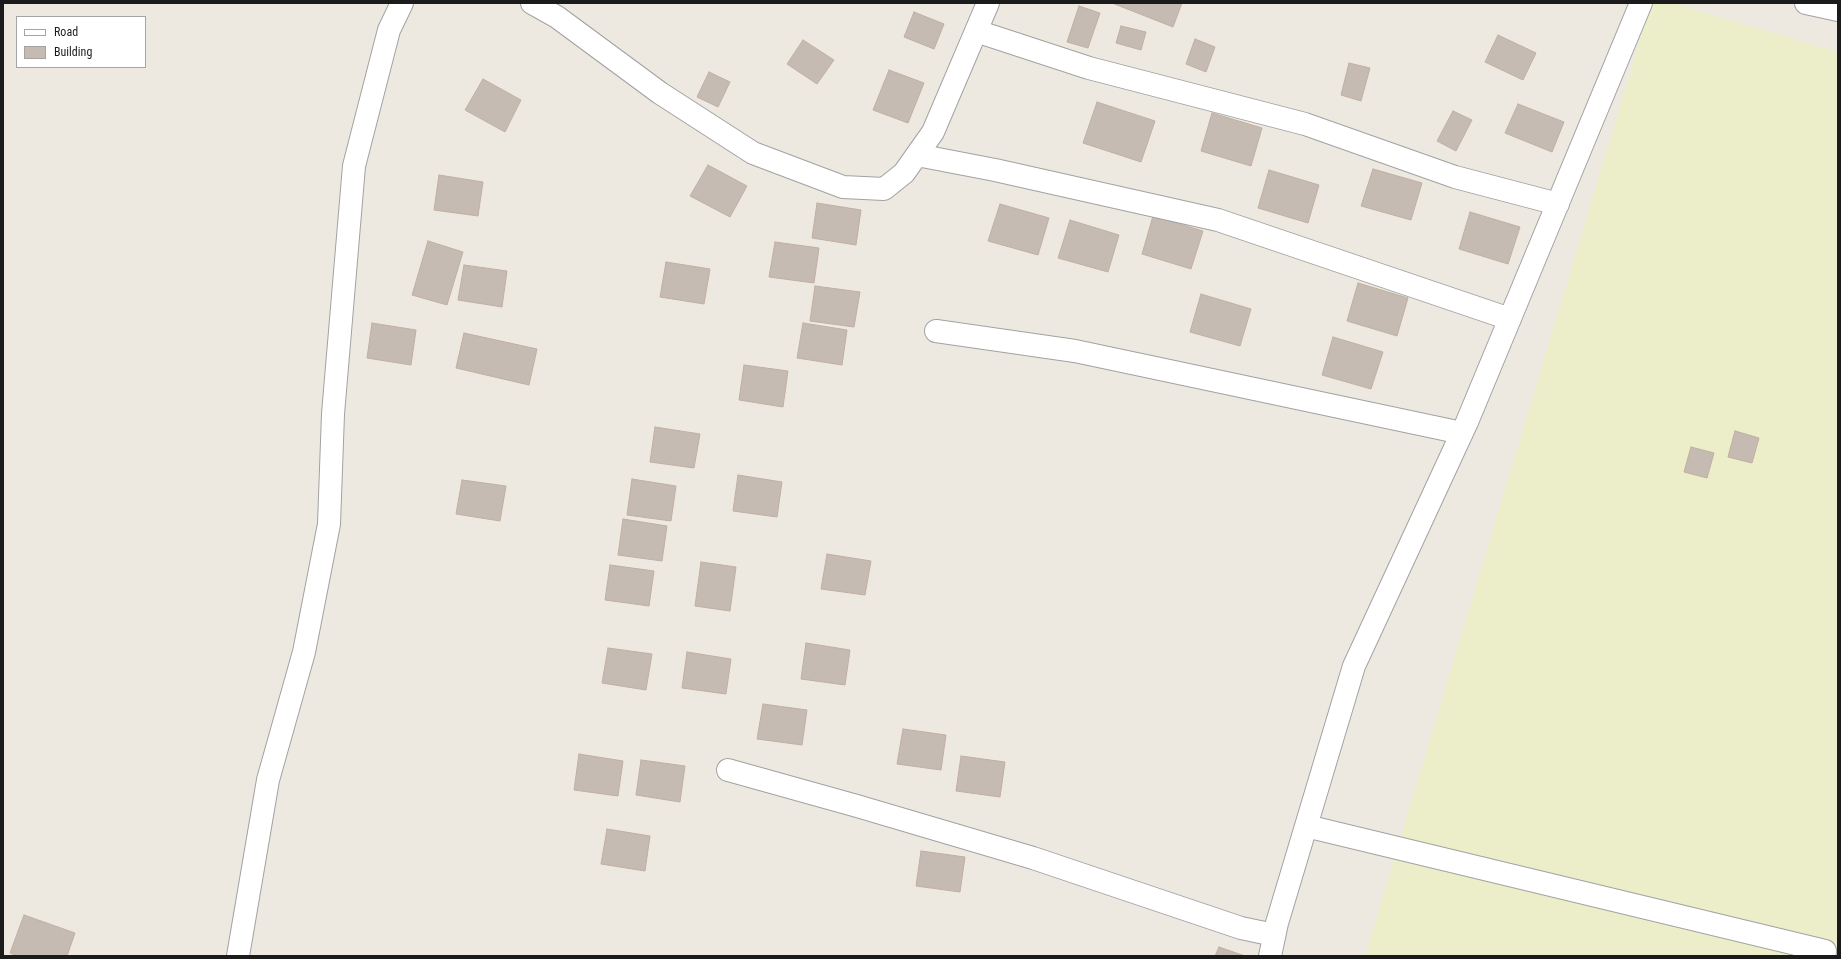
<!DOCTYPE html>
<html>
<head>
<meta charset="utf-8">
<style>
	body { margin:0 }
	#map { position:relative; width:1841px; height:959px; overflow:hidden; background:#eee9e0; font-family:"Roboto Condensed",sans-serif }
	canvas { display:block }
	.frame { position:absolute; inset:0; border:4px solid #1b1b1b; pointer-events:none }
	.legend { position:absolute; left:16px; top:16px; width:130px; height:52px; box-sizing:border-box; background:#fff; border:1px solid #a4a4a4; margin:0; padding:5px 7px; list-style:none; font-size:12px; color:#1b1b1b }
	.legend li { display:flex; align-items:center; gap:8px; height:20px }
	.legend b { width:20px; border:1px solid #a4a4a4 }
</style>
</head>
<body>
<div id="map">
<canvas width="1841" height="959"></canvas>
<div class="frame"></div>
<ul class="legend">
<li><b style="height:5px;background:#fff"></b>Road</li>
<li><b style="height:11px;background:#c5bbb3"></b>Building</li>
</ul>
</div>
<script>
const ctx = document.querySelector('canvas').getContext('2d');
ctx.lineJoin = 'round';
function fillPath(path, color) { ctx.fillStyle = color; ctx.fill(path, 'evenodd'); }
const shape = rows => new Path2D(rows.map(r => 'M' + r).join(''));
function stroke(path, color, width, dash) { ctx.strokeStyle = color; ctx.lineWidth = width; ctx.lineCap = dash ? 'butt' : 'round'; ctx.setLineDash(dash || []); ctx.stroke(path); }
const farmland = shape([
	[1651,3,1672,3,1838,52,1838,956,1365,956]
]);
const building = shape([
	[1112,3,1182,3,1173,27,1112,3],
	[1079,6,1100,13,1088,48,1067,42,1079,6],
	[914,12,944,24,934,49,904,37,914,12],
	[1121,26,1146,32,1141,50,1116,43,1121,26],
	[1498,35,1536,53,1523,80,1485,62,1498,35],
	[1195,39,1215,47,1206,72,1186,64,1195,39],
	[803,40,834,60,817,84,787,64,803,40],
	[1349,63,1370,68,1361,101,1341,95,1349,63],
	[889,70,924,83,908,123,873,110,889,70],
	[709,72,730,82,718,107,697,97,709,72],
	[483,79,521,100,505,132,465,110,483,79],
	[1097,102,1155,121,1141,162,1083,143,1097,102],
	[1518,104,1564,122,1552,152,1505,133,1518,104],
	[1453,111,1472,120,1456,151,1437,141,1453,111],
	[1212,113,1262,128,1251,166,1201,151,1212,113],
	[708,165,747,186,730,217,690,196,708,165],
	[1373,169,1422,183,1411,220,1361,206,1373,169],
	[1269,170,1319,185,1308,223,1258,208,1269,170],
	[439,175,483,182,478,216,434,210,439,175],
	[817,203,861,210,856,245,812,238,817,203],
	[1000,204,1049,218,1038,255,988,241,1000,204],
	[1470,212,1520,227,1508,264,1459,249,1470,212],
	[1153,216,1203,231,1191,269,1142,254,1153,216],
	[1070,220,1119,235,1108,272,1058,258,1070,220],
	[428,241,463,252,447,305,412,295,428,241],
	[775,242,819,248,814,283,769,277,775,242],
	[666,262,710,269,704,304,660,297,666,262],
	[464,265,507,271,502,307,458,300,464,265],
	[1358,283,1408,298,1397,336,1347,321,1358,283],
	[815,286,860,292,854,327,810,321,815,286],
	[1201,294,1251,309,1240,346,1190,332,1201,294],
	[372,323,416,330,411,365,367,358,372,323],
	[803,323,847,330,842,365,797,358,803,323],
	[464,333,537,349,529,385,456,368,464,333],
	[1333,337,1383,352,1371,389,1322,375,1333,337],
	[744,365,788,371,783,407,739,400,744,365],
	[655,427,700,434,694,468,650,462,655,427],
	[1735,431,1759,438,1752,463,1728,457,1735,431],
	[1691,447,1714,453,1707,478,1684,472,1691,447],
	[738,475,782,482,777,517,733,511,738,475],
	[632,479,676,486,671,521,627,515,632,479],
	[462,480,506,486,500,521,456,514,462,480],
	[623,519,667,526,662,561,618,555,623,519],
	[827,554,871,561,865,595,821,589,827,554],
	[701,562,736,567,730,611,695,606,701,562],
	[610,565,654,571,649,606,605,600,610,565],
	[806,643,850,650,845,685,801,679,806,643],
	[608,648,652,654,646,690,602,683,608,648],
	[687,652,731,659,726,694,682,688,687,652],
	[763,704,807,710,802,745,757,739,763,704],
	[903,729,946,735,941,770,897,764,903,729],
	[579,754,623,761,618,796,574,790,579,754],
	[961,756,1005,762,1000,797,956,791,961,756],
	[641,760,685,766,680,802,636,795,641,760],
	[607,829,650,836,645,871,601,864,607,829],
	[921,851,965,857,960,892,916,886,921,851],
	[24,915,75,933,67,956,17,956,10,953,24,915],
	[1219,947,1245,956,1215,956,1219,947]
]);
const minor = shape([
	[532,3,557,17,660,93,753,153,843,187,884,189,904,173,933,132,988,3],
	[1806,3,1838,10],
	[976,31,1089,68,1305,124,1455,177,1558,204],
	[917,155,995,170,1218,220,1510,319],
	[936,331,1075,351,1462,433],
	[728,770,857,806,1033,858,1241,928,1274,935],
	[1306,826,1825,951,1824,956],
	[238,956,268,780,304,652,329,524,333,414,354,166,389,30,402,3],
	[1270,956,1277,923,1354,666,1467,422,1641,3]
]);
fillPath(farmland, '#ebeec9');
fillPath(building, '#c5bbb3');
stroke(building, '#c0afa1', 1);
stroke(minor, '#a2a2a2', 24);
stroke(minor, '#fff', 22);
</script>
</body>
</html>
